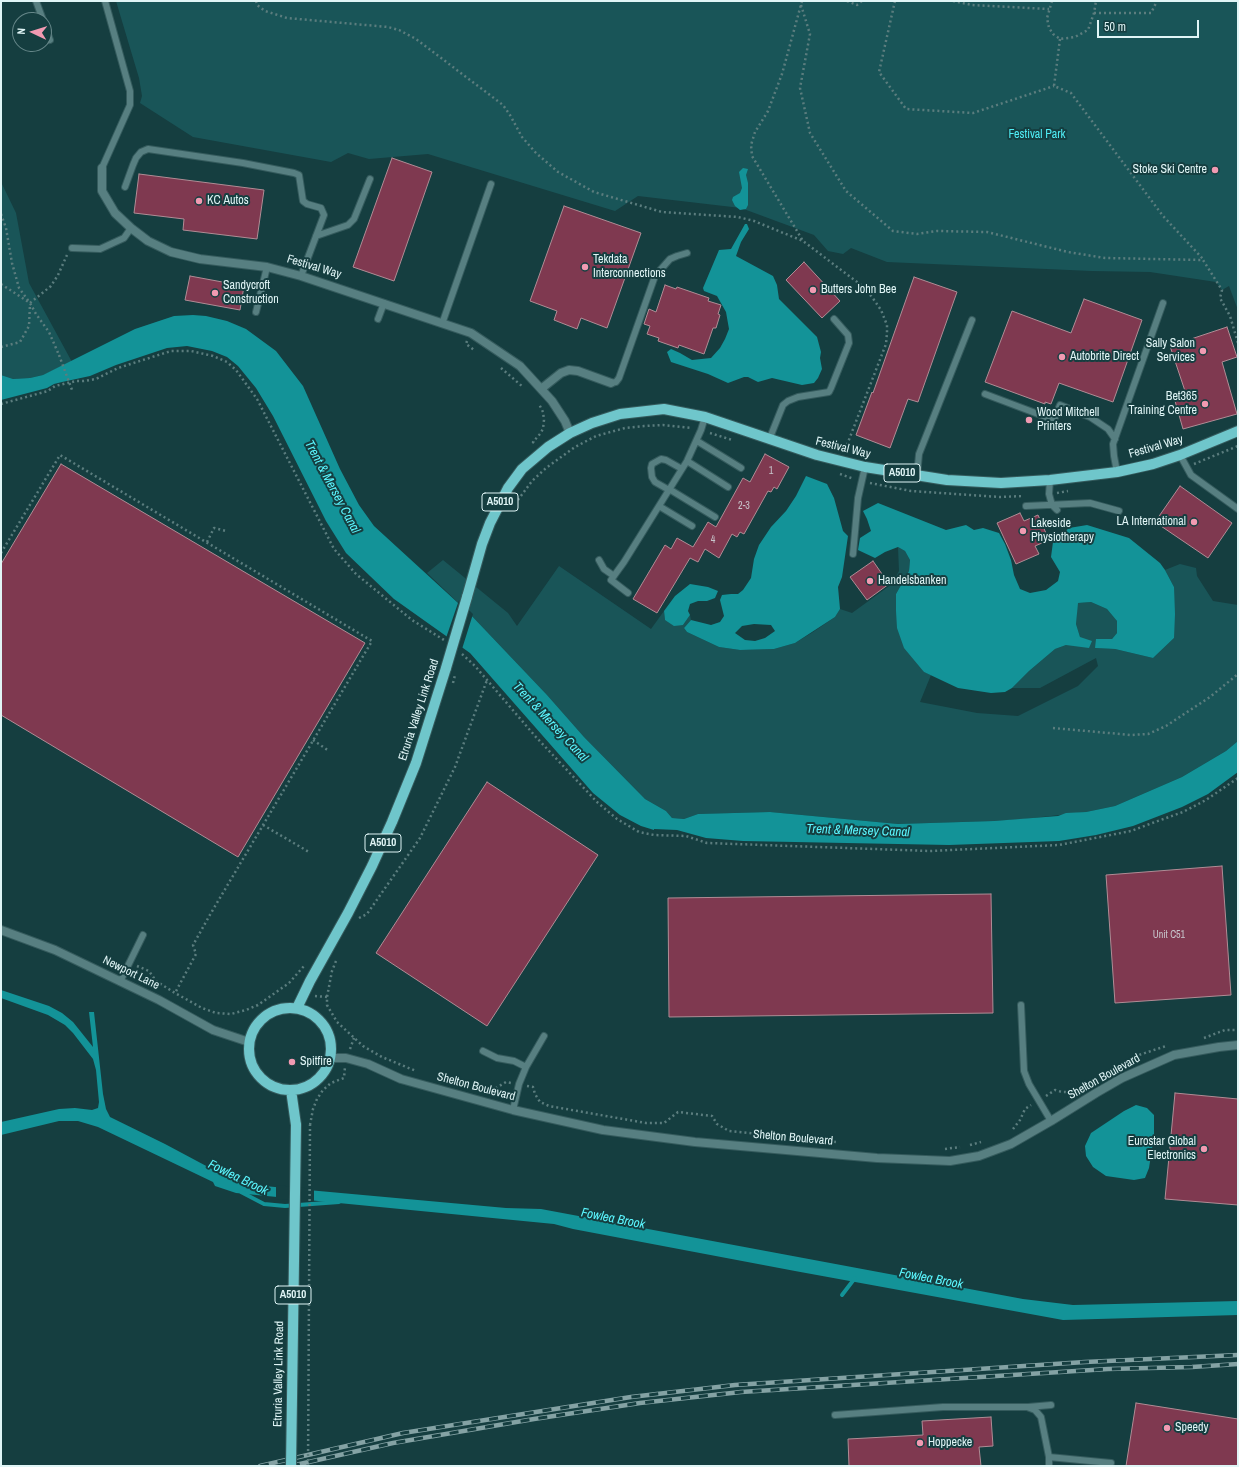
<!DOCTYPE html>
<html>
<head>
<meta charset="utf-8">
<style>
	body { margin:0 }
	#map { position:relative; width:1239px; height:1467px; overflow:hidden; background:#153e40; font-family:"Archivo Narrow",sans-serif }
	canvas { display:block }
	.frame { position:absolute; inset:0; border:2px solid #e0f5f6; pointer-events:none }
	.north { position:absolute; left:12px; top:12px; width:40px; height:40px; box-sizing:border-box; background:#153e40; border:1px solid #668789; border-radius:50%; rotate:274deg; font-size:11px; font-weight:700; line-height:16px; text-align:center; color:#e0f5f6 }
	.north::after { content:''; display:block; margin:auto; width:14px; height:18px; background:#f19ab2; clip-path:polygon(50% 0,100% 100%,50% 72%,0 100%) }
	.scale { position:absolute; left:1097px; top:20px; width:102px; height:18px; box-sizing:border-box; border:2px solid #e0f5f6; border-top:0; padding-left:5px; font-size:12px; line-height:14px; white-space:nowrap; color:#e0f5f6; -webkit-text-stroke:3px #153e40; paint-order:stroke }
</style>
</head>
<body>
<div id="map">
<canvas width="1239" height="1467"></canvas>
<div class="frame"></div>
<div class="north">N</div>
<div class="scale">50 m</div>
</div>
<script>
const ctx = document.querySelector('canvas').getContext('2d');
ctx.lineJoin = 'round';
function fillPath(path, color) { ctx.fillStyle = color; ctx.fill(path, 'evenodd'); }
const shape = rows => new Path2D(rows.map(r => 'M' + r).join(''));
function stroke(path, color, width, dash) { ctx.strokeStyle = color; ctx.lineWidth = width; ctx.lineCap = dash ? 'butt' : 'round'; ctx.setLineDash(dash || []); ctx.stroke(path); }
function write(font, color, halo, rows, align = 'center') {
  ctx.font = font + ' "Archivo Narrow",sans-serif'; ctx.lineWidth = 4; ctx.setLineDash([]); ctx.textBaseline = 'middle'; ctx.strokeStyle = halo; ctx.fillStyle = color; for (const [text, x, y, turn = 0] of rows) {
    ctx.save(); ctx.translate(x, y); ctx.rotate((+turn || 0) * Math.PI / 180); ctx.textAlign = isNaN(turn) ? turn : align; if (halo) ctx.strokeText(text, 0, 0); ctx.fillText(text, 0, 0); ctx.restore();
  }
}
const green = shape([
	[116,1,1238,1,1238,310,1229,286,1222,290,1216,282,1150,272,1092,271,887,262,851,248,843,254,828,251,814,235,741,208,638,196,615,211,428,154,369,159,348,153,331,162,193,137,140,103,142,96,139,78],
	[1,182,16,213,29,283,72,362,43,375,30,378,13,379,1,375],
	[898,547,905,551,910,560,909,571,896,594,924,672,931,675,920,702,977,713,1018,716,1078,686,1098,666,1096,658,1040,688,1012,688,1029,671,1055,649,1066,645,1080,637,1076,624,1077,603,1091,602,1107,609,1117,621,1117,633,1112,639,1095,648,1115,649,1153,658,1174,638,1174,587,1165,570,1180,564,1196,568,1197,576,1213,601,1238,605,1238,741,1226,751,1182,777,1115,806,1086,812,1024,819,994,821,898,824,770,812,698,814,684,819,672,818,666,811,645,799,584,737,547,695,469,613,427,573,443,560,508,613,517,626,559,566,651,629,664,611,665,620,683,625,690,615,691,620,684,628,687,632,719,647,740,650,774,649,795,643,813,632,835,617,840,609,852,613,892,584,899,571]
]);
const water = shape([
	[743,168,748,169,746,175,748,183,748,205,746,209,740,210,735,206,732,200,733,197,740,193,742,188,739,172],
	[745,224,747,224,749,229,741,242,736,256,773,276,777,285,779,299,817,337,821,352,820,358,822,369,818,378,814,383,802,385,772,378,758,382,748,377,744,377,728,383,708,374,671,362,667,352,671,349,680,353,692,360,711,358,720,348,725,339,729,329,726,312,717,296,704,291,703,288,719,250,731,249],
	[193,315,206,316,227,321,246,329,276,351,303,386,340,469,359,505,374,526,469,613,547,695,584,737,645,799,666,811,672,818,684,819,698,814,770,812,898,824,994,821,1058,816,1066,813,1086,812,1115,806,1182,777,1226,751,1238,741,1238,772,1208,794,1182,807,1133,826,1096,835,1059,841,949,845,743,841,706,838,677,830,654,829,654,830,641,826,620,815,593,793,470,653,394,599,346,553,326,521,273,416,256,388,238,366,227,357,212,351,187,346,167,348,116,365,90,376,62,382,54,384,47,388,1,400,1,375,13,379,30,378,43,375,135,329,174,316],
	[806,476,827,484,834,498,843,531,848,536,842,577,838,587,840,609,835,617,795,643,774,649,740,650,719,647,687,632,684,628,691,620,711,625,720,622,724,616,720,600,722,595,731,594,738,594,743,590,751,578,754,559,759,545,771,527,786,511,796,496],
	[754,624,771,625,775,631,765,638,755,641,745,640,735,633,742,626],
	[878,503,946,530,966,525,974,530,983,528,999,533,1005,544,1011,560,1014,575,1020,589,1030,593,1046,590,1058,581,1060,572,1051,557,1053,542,1069,528,1087,525,1129,538,1160,563,1165,570,1174,587,1175,614,1174,638,1153,658,1115,649,1095,648,1096,639,1112,639,1117,633,1117,621,1107,609,1091,602,1078,603,1076,624,1080,637,1092,641,1089,648,1066,645,1055,649,1029,671,1012,688,1005,692,991,693,958,688,924,672,904,648,897,628,896,611,896,594,909,571,910,560,905,551,898,547,885,552,875,558,858,550,860,538,871,531,867,519,863,511],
	[690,584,708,587,718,591,715,598,707,601,698,601,690,604,688,611,690,615,683,625,674,626,665,620,664,611,675,596],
	[1,990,49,1006,62,1013,73,1022,93,1047,89,1012,94,1012,103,1094,106,1109,110,1117,165,1144,225,1176,253,1185,506,1208,541,1209,1023,1299,1073,1305,1238,1301,1238,1315,1063,1320,795,1271,573,1229,554,1224,236,1193,215,1186,213,1182,98,1127,78,1121,59,1121,1,1135,1,1122,59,1109,75,1108,92,1110,98,1108,99,1102,96,1070,93,1059,73,1033,65,1025,48,1015,1,998],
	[1136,1105,1147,1108,1154,1115,1154,1136,1149,1168,1145,1178,1134,1180,1106,1176,1093,1167,1086,1156,1085,1146,1091,1133,1124,1111]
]);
const pier = shape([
	[459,600,473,614,462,649,446,638],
	[276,1185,314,1189,314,1202,276,1199]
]);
const stream = shape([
	[241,1192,264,1204,285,1206,339,1202],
	[842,1295,855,1278]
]);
const building = shape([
	[392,158,432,172,394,281,353,267,392,158],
	[139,174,264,190,257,239,183,230,184,219,134,213,139,174],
	[564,206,641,233,607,328,581,318,577,329,554,320,557,311,530,301,564,206],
	[804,262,840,301,822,318,786,280,804,262],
	[190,276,244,286,240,310,185,300,190,276],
	[914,277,957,292,918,402,908,399,890,448,856,435,872,392,873,393,914,277],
	[665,285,676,289,677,287,709,298,708,301,721,305,718,314,720,315,716,328,713,328,704,354,679,345,678,348,658,341,659,338,647,334,650,326,644,324,649,309,656,312,665,285],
	[1084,299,1142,320,1113,402,1059,383,1051,404,1045,402,1045,404,985,382,1012,311,1071,333,1084,299],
	[1227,327,1237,357,1222,362,1237,414,1183,429,1173,394,1185,391,1170,346,1227,327],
	[765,454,789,467,777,489,774,487,771,492,768,491,744,534,740,532,737,537,732,534,719,558,705,549,698,562,690,558,657,613,633,599,665,545,671,549,677,538,693,547,708,522,716,527,743,478,750,482,765,454],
	[61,464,365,643,238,857,1,715,1,564,61,464],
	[1180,486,1232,523,1208,558,1155,522,1180,486],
	[1020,513,1024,521,1038,515,1049,540,1035,546,1039,554,1016,564,997,523,1020,513],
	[873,561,889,584,867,600,850,577,873,561],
	[487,782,598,855,487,1026,376,953,487,782],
	[1222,866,1231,995,1115,1003,1106,875,1222,866],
	[991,894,993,1013,669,1017,668,898,991,894],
	[1175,1093,1238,1099,1238,1205,1165,1199,1175,1093],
	[1136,1403,1238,1419,1238,1466,1126,1466,1136,1403],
	[991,1417,993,1446,979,1447,981,1466,849,1466,848,1439,923,1435,922,1421,991,1417]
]);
const path = shape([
	[256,1,257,5,265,11,287,18,388,27,399,30,416,39,503,105,510,115,522,137,536,153,558,172,594,192,662,212,738,217,754,221,803,241],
	[802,1,782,74,768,111,755,132,751,145,752,156,803,241,861,285,872,297,881,310,887,325,887,333,886,344,845,450],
	[847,1,857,5,862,1],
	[895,1,879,72,906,109,973,113,1054,86],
	[953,1,972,5,1049,9],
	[1052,1,1047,18,1049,28,1053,34,1060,39,1075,37,1088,30,1094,13,1096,1],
	[801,5,810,34,800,88,810,133,846,191,893,231,917,234,937,231,987,232,1068,252,1105,258,1203,260,1222,290,1220,298,1230,316,1238,343],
	[1094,13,1151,13,1157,1],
	[1060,39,1054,86,1071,93,1163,216,1203,259],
	[1,214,6,228,12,263,19,288,30,303,51,286,58,275,67,255],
	[1,284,30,303,36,314,49,332,59,355],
	[467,341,466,344,474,350],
	[1,347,20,342,29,326,30,304],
	[501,368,523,387],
	[1,404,48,391,55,386,76,381,84,381,96,379,118,368,171,351,191,351,213,356,227,362,236,370,257,399,334,549,356,574,412,620,444,640],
	[710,433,732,440],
	[534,443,533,442,540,434,543,429,544,420,543,412,539,404],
	[1194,464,1238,446],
	[840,474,854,479],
	[870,483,911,491,1000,497,1024,496],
	[1057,493,1068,491],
	[512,508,532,481,546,468,575,447,596,436,625,428,644,426,663,425,692,428],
	[207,542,214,528,226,531],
	[1,553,60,455,372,641,211,913,193,945,196,954,175,993],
	[462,654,475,666,535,736,597,802,617,819,639,832,654,835,686,836,707,843,930,851,1059,845,1131,831,1155,822,1183,812,1206,800,1238,778],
	[1053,728,1131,735,1148,734,1166,726,1210,697,1238,674],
	[313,740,329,751],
	[263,825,309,852],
	[359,918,367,914,420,838,455,767,487,680],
	[336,961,332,971,327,997,327,1005,337,1022,363,1046,382,1057,416,1071],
	[137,966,149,971,156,981,175,993,202,1008,216,1013,231,1014,246,1010,258,1005,289,983,304,966],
	[315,996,327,997],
	[1204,1038,1225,1030,1238,1030],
	[350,1049,354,1038],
	[527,1086,533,1087,535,1094,540,1102,549,1106,646,1123,664,1123,678,1112,712,1116,717,1124,729,1131,836,1142],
	[486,1091,496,1088,506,1082,511,1083],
	[1046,1096,1055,1090,1062,1092,1072,1092,1136,1056,1166,1046],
	[310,1125,313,1109,317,1099,323,1090,331,1083,344,1078,345,1067],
	[1013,1129,1020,1120,1025,1109,1031,1105],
	[970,1145,981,1142],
	[945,1149,960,1147]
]);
const service = shape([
	[36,1,43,20],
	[44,24,50,40],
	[102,168,130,105,130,91,105,1],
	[125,187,133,165,136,158,141,152,148,149,243,163,294,173,299,175,303,201,307,204,321,208,324,215,301,276],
	[316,236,348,225,354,219,370,179],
	[72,248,100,249,124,238,131,228],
	[256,312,267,267],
	[378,319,384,303],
	[442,324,491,184],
	[611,383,616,382,619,378,655,276,670,259,677,256,687,253],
	[985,394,1054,420,1060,405,1090,417,1108,429,1115,439],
	[769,440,783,405,788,401,798,397,829,392,831,388,849,343,848,335,834,319],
	[697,441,741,468],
	[1180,455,1191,475,1238,509],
	[687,461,728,487],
	[1117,472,1114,456,1113,444,1163,303],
	[917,476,919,454,972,320],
	[1050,480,1049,494,1052,505,1057,510],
	[669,489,715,517],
	[669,490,655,482,652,477,651,468,652,464,661,459,666,460,682,469],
	[659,506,692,526],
	[1026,506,1090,503,1119,511],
	[853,554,858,498,865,467],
	[599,560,604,569,614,576],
	[628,593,611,580,624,562,687,461,701,430,705,417],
	[120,982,143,935],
	[1021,1005,1024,1071,1029,1084,1051,1121],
	[483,1051,497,1058,514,1061,526,1067],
	[513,1110,519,1084,526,1067,544,1036],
	[1028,1407,1051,1405],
	[835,1415,943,1407,1027,1407,1035,1410,1041,1417,1049,1457,1049,1466],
	[1049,1457,1111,1463]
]);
const minor = shape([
	[102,168,102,191,115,213,131,228,148,241,171,252,200,259,267,267,301,276,471,333,520,366,552,401,565,421,570,433],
	[541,389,561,373,569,370,578,371,611,383],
	[1,930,55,950,159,1000,213,1030,249,1042],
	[331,1058,346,1058,368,1064,401,1079,513,1110,603,1130,695,1142,877,1158,950,1161,979,1156,1011,1144,1051,1121,1096,1093,1122,1078,1174,1055,1219,1047,1238,1045]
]);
const primary = shape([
	[467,597,482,544,490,523,508,488,522,469,548,447,570,433,592,423,620,414,664,409,705,417,817,455,865,467,947,480,1001,483,1050,480,1117,472,1153,464,1180,455,1238,431],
	'249 1049a41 41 0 1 1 82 0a41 41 0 1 1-82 0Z',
	[297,1008,310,981,348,913,372,866,392,822,416,763,446,668],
	[291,1090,296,1125]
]);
const rail = shape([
	[260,1466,403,1433,631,1397,735,1385,1085,1362,1238,1355],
	[291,1466,393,1443,534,1419,640,1403,741,1392,1108,1369,1192,1367,1238,1364]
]);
const pathBridge = shape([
	[59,355,72,390],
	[453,683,455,675],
	[308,1466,310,1125]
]);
const primaryBridge = shape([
	[446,668,467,597],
	[291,1466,296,1125]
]);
const markers = [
	[1215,170,4,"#f19ab2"],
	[199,201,4,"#f19ab2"],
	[585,267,4,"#f19ab2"],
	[813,290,4,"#f19ab2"],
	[215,293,4,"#f19ab2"],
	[1203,351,4,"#f19ab2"],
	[1062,357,4,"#f19ab2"],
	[1205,404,4,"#f19ab2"],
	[1029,420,4,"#f19ab2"],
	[1194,522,4,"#f19ab2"],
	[1023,531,4,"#f19ab2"],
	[870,581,4,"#f19ab2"],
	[292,1062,4,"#f19ab2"],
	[1204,1149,4,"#f19ab2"],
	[1167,1428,4,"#f19ab2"],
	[920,1443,4,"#f19ab2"]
];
const numberNames = [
	["1",771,471],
	["2-3",744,506],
	["4",713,540],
	["Unit C51",1169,935]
];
const shields = [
	[902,473,36],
	[500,502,36],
	[383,843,36],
	[293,1295,36]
];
const shieldNames = [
	["A5010",902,473],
	["A5010",500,502],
	["A5010",383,843],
	["A5010",293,1295]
];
const parkNames = [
	["Festival Park",1037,135]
];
const poiNames = [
	["Stoke Ski Centre",1207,170,"right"],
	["KC Autos",207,201],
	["Tekdata",593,260],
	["Interconnections",593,274],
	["Sandycroft",223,286],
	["Construction",223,300],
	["Butters John Bee",821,290],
	["Sally Salon",1195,344,"right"],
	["Services",1195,358,"right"],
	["Autobrite Direct",1070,357],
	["Bet365",1197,397,"right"],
	["Training Centre",1197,411,"right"],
	["Wood Mitchell",1037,413],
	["Printers",1037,427],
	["LA International",1186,522,"right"],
	["Lakeside",1031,524],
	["Physiotherapy",1031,538],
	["Handelsbanken",878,581],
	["Spitfire",300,1062],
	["Eurostar Global",1196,1142,"right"],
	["Electronics",1196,1156,"right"],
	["Speedy",1175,1428],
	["Hoppecke",928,1443]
];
const streetNames = [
	["Festival Way",314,267,17],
	["Festival Way",1156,447,-16],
	["Festival Way",843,448,14],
	["Etruria Valley Link Road",419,710,-72],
	["Newport Lane",131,973,26],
	["Shelton Boulevard",1104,1077,-29],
	["Shelton Boulevard",476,1087,15],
	["Shelton Boulevard",793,1138,5],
	["Etruria Valley Link Road",279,1374,-89]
];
const waterNames = [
	["Trent & Mersey Canal",332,487,62],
	["Trent & Mersey Canal",550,722,47],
	["Trent & Mersey Canal",858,831,2],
	["Fowlea Brook",238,1178,26],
	["Fowlea Brook",613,1219,11],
	["Fowlea Brook",931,1279,11]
];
fillPath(green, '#195558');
fillPath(water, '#139398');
fillPath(pier, '#153e40');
stroke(stream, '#139398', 4);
fillPath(building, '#7f3950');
stroke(building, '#b08c95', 1);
stroke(service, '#355b5d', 8);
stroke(minor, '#355b5d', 10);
stroke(primary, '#355b5d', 12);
stroke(path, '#5b7d7e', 2.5, [2, 3]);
stroke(service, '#577f81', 6);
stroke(minor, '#577f81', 8);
stroke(primary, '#6fc6cb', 10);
stroke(rail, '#84a2a4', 4.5);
stroke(rail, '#153e40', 3, [9]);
stroke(primaryBridge, '#355b5d', 12, []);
stroke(pathBridge, '#5b7d7e', 2.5, [2, 3]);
stroke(primaryBridge, '#6fc6cb', 10);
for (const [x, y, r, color] of markers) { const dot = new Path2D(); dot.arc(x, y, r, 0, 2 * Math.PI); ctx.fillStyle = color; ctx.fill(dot); stroke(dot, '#153e40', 1.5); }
write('10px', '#c8c6cc', null, numberNames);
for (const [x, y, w] of shields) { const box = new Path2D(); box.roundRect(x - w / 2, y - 9, w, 18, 3); ctx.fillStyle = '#153e40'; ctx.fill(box); stroke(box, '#e0f5f6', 1); }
write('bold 11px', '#e0f5f6', null, shieldNames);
write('12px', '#4feef6', '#153e40', parkNames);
write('12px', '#e0f5f6', '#153e40', poiNames, 'left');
write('12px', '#e0f5f6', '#153e40', streetNames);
write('italic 13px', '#5bf7ff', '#153e40', waterNames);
</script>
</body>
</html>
